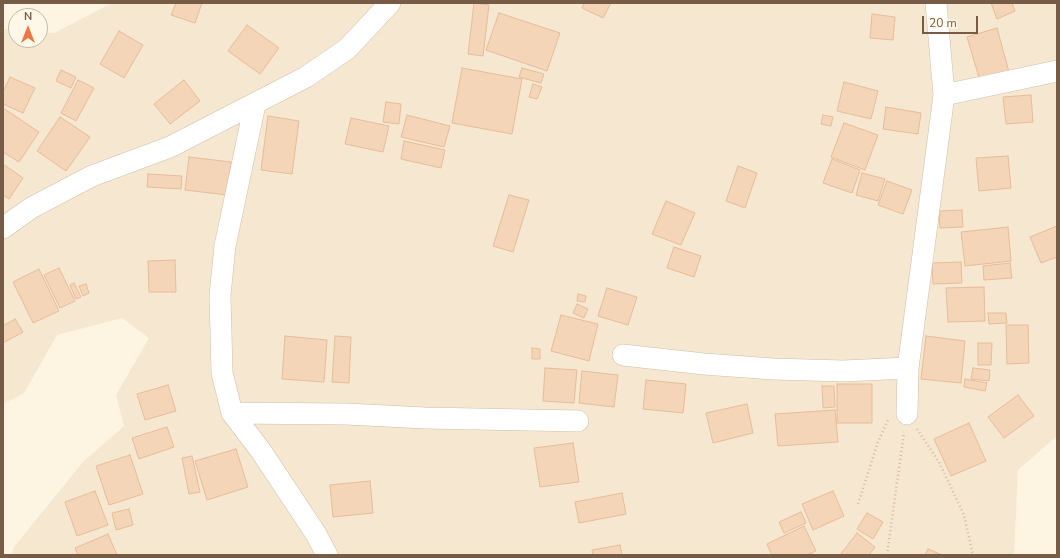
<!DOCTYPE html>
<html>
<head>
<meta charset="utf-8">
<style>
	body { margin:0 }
	#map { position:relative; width:1060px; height:558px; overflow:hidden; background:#fdf5e2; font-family:"Nunito Sans",sans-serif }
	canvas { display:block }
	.frame { position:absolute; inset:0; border:4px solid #765c47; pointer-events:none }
	.north { position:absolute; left:8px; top:8px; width:40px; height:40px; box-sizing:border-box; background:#fff8e9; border:1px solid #c8baa8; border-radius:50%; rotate:0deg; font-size:11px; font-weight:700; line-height:16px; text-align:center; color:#765c47 }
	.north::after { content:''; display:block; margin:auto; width:14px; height:18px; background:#ed7641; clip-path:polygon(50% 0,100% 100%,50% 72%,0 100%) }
	.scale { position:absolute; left:922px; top:16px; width:56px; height:18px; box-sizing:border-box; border:2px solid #765c47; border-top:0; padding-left:5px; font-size:12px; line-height:14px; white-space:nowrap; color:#765c47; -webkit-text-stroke:3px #fff8e9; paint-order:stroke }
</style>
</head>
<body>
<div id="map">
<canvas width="1060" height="558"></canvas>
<div class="frame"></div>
<div class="north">N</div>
<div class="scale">20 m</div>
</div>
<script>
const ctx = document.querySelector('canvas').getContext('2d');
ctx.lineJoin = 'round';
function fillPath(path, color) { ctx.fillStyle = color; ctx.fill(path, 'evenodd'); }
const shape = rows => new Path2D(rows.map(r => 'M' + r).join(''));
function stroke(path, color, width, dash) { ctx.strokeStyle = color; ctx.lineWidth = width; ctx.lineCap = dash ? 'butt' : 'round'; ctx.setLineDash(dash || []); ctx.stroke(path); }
const residential = shape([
	[112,3,1057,3,1057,436,1018,470,1014,555,11,555,14,547,83,462,124,426,116,395,149,338,122,318,57,335,24,393,3,404,3,29,16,30,16,40,40,40,40,32,54,33]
]);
const building = shape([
	[176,3,202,3,195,23,171,15,176,3],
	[474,3,489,5,483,56,468,54,474,3],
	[584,3,611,3,603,18,582,8,584,3],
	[991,3,1012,3,1015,11,997,19,991,3],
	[499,13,560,33,547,71,486,50,499,13],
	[872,14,895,17,893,40,870,38,872,14],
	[247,25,279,48,260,74,228,51,247,25],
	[997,28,1009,72,980,81,967,37,997,28],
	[119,31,143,45,124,78,100,64,119,31],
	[462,68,522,79,512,134,452,123,462,68],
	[522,68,544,74,541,83,519,77,522,68],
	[61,70,76,77,71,88,56,81,61,70],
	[10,77,35,88,23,113,3,104,3,92,10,77],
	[78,80,94,88,76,121,61,113,78,80],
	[184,80,200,101,170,124,154,104,184,80],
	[844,82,878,91,871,119,837,111,844,82],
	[533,84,542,87,537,99,529,97,533,84],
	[1031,95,1033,122,1006,124,1003,97,1031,95],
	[386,102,401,104,399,124,383,122,386,102],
	[886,107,921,113,918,134,883,129,886,107],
	[3,108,39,132,19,162,3,152,3,108],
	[407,115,450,126,444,147,401,137,407,115],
	[823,115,833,117,831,126,821,124,823,115],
	[268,116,299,121,292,174,261,170,268,116],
	[60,117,90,137,66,171,37,151,60,117],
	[351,118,389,126,383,152,345,144,351,118],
	[844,123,878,135,865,170,831,157,844,123],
	[404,141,445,150,441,168,401,159,404,141],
	[1008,156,1011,188,979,191,976,158,1008,156],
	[189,157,231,162,227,195,185,190,189,157],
	[832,159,860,170,852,193,823,183,832,159],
	[3,164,23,178,9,199,3,195,3,164],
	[738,166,757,173,745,208,726,201,738,166],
	[862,173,885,179,878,201,856,195,862,173],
	[148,174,182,176,181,189,147,187,148,174],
	[887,181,912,190,903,214,878,205,887,181],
	[509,195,529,200,513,252,493,246,509,195],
	[666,201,695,213,681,245,652,234,666,201],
	[962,210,963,227,940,228,939,211,962,210],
	[1057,226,1057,257,1041,263,1030,237,1057,226],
	[1008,227,1011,261,965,266,961,232,1008,227],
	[674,247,701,256,694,277,667,268,674,247],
	[175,260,176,292,149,292,148,261,175,260],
	[961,262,962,283,933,284,932,263,961,262],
	[1010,263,1012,278,984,280,983,266,1010,263],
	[59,268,75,301,60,308,44,275,59,268],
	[39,269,59,311,33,323,13,282,39,269],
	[74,283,81,297,76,299,70,285,74,283],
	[86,284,89,293,83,296,79,286,86,284],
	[984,287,985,321,948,322,946,288,984,287],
	[607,288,637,297,628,325,598,316,607,288],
	[578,294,586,296,585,302,577,301,578,294],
	[577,304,588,309,584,318,573,313,577,304],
	[988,313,1006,313,1007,323,989,324,988,313],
	[561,315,598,324,589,361,551,351,561,315],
	[15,319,23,332,3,343,3,326,15,319],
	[1006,325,1028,325,1029,363,1007,364,1006,325],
	[285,336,327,340,324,382,282,379,285,336],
	[335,336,351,337,349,383,332,382,335,336],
	[926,336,965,341,961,383,921,379,926,336],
	[978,343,992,343,991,365,978,365,978,343],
	[532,348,540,349,540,359,532,359,532,348],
	[545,368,577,370,574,403,543,401,545,368],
	[973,368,990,370,989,381,971,379,973,368],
	[582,371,618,375,614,407,579,403,582,371],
	[965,379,987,383,985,391,964,387,965,379],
	[646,380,686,384,683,413,643,409,646,380],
	[837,384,872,384,872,423,837,423,837,384],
	[168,385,176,411,145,420,137,394,168,385],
	[822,386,834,386,835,407,823,408,822,386],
	[1018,395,1034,416,1004,438,988,417,1018,395],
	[747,404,753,433,713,443,706,413,747,404],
	[835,410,838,442,778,446,775,414,835,410],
	[969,423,986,461,951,476,934,439,969,423],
	[167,427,174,447,139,459,132,438,167,427],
	[573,443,579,482,540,487,534,448,573,443],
	[236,449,248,487,207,500,195,461,236,449],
	[130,455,143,494,109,505,96,466,130,455],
	[192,456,200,492,189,494,182,458,192,456],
	[370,481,373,513,333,517,330,485,370,481],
	[95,491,108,525,77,536,65,502,95,491],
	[833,491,844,516,813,530,802,504,833,491],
	[622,493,626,514,579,523,575,502,622,493],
	[129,509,133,525,116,530,112,513,129,509],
	[801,512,806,523,784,533,779,522,801,512],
	[867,513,883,522,873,539,857,529,867,513],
	[804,526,816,551,807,555,772,555,767,544,804,526],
	[857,533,875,547,869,555,840,555,857,533],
	[108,534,117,555,78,555,75,548,108,534],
	[620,545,622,555,593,555,592,550,620,545],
	[928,549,942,555,925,555,928,549]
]);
const path = shape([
	[917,429,939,462,964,515,973,555],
	[858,504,878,442,888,420],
	[887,555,904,432]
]);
const street = shape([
	[944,95,1057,71],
	[255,104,225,246,220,295,222,373,232,413,261,451,316,534,327,555],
	[3,228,31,208,92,176,170,147,306,77,347,49,390,3],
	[623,355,704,364,773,369,843,371,908,368],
	[232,413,346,414,425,418,578,421],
	[907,414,908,368,944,95,936,3]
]);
fillPath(residential, '#f5e7d0');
fillPath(building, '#f4d5b8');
stroke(building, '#e7bd98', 1);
stroke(street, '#d1bfab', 22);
stroke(path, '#d8b89b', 2.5, [1, 3]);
stroke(street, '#fff', 21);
</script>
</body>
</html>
